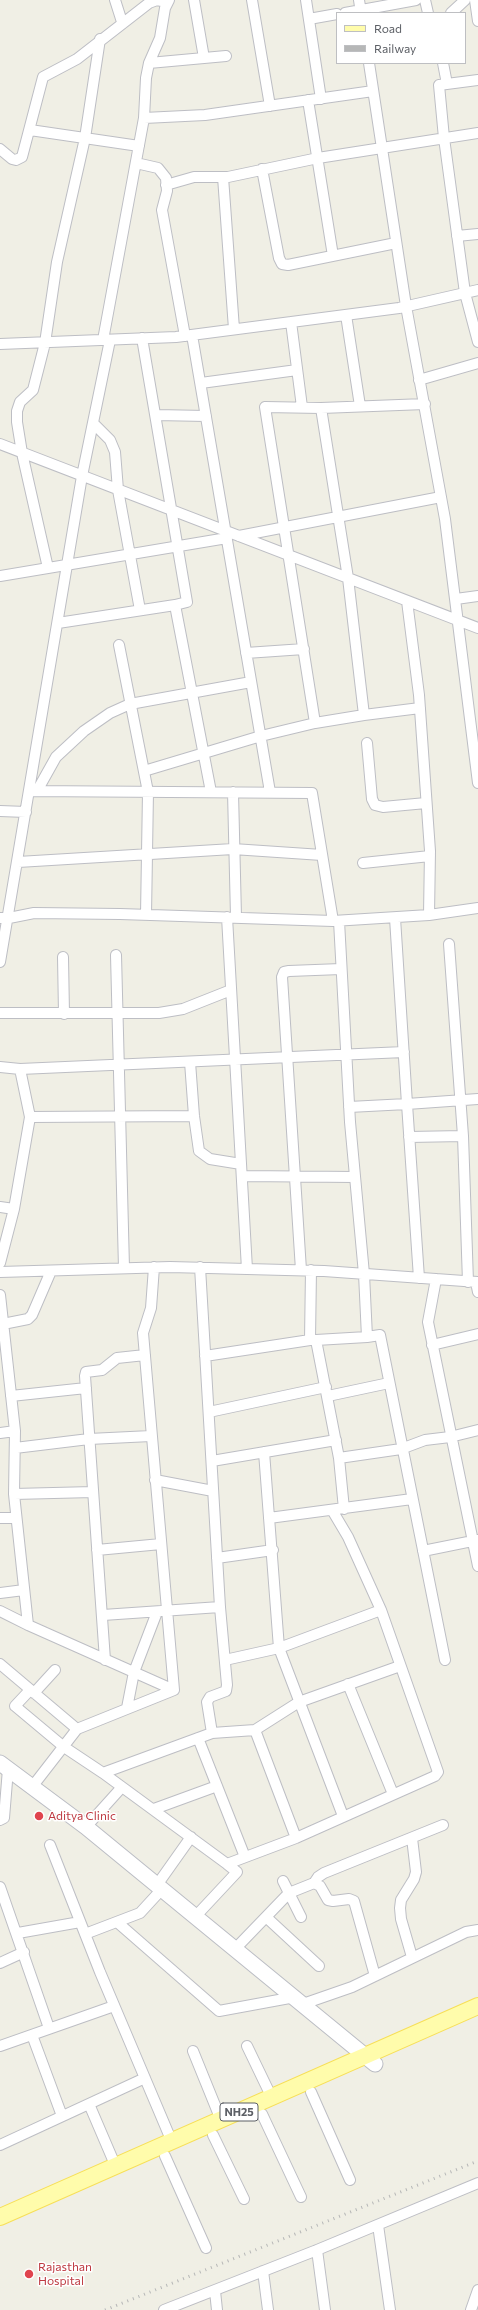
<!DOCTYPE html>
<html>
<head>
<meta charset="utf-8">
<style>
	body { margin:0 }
	#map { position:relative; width:478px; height:2310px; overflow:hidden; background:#f0efe5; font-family:Commissioner,sans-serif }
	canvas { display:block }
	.legend { position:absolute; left:336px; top:12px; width:130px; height:52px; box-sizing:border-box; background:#fff; border:1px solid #bebfc2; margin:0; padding:5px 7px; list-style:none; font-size:12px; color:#5d6066 }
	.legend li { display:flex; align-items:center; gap:8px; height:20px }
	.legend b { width:20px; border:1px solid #bebfc2 }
</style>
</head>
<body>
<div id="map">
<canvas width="478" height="2310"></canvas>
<ul class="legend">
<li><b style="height:5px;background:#fffcab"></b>Road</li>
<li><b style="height:5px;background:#b6b7b7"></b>Railway</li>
</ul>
</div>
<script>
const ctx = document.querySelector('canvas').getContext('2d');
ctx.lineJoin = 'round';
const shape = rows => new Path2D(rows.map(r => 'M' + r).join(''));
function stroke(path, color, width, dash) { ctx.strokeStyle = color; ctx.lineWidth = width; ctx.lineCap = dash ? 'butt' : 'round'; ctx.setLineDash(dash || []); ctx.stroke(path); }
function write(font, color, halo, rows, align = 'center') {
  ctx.font = font + ' Commissioner,sans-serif'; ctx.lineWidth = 3; ctx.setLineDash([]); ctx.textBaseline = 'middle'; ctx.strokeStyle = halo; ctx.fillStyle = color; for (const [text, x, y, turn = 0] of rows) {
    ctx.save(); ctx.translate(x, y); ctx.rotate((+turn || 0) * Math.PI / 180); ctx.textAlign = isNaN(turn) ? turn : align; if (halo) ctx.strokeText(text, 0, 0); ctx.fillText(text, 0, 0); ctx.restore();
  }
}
const street = shape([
	[115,0,122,22],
	[194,0,204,58],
	[252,0,270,106],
	[306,0,321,99],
	[359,0,361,13],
	[425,0,428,13],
	[475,0,478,21],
	[345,13,416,0],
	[451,13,465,0],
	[309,19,337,14],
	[149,63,226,56],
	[369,63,406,306,445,519,478,783],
	[443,63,447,84],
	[478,80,439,85,444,138,465,293,478,342],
	[308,100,333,256],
	[144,118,205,115,373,91],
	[30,130,139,146],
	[0,149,12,159,16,160,22,157,43,77,77,59,149,3,157,0,167,2],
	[136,163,158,168,166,178,167,191,162,210,185,336],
	[262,169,279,258,282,264,288,265,396,243],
	[223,177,234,329],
	[166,185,194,177,228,177,318,158,478,133],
	[457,236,478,234],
	[346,315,360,406],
	[291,322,302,407],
	[192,335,270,792],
	[142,338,187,602,175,605,211,792],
	[103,340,144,118,146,78,149,63,160,38,165,8,169,0],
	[0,344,176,337,399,308,478,290],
	[419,380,478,363],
	[201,383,297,370],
	[321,408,348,578,364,715,420,708],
	[156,415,206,416],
	[93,423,110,440,115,452,118,490,140,610],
	[0,444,478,628],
	[239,536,441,497],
	[48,568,22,453,17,422,17,411,20,402,33,390,45,343,57,262,85,138,100,39],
	[0,576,227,538],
	[456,599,478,596],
	[407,601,419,695,430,851,429,915],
	[58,623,175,605],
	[119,645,148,792,146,915],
	[246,653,304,649],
	[364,715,315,723,265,407,321,408,425,404],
	[367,743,372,799,375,805,383,807,426,803],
	[144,771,261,736,315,723],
	[29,791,312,793,333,921],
	[37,791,56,757,84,731,110,713,130,704,251,682],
	[233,792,236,917],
	[0,811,26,812],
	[18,862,233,849,322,855],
	[363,863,430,856],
	[227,917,247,1269],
	[0,918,9,918,34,913,120,914,333,921,429,915,478,908],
	[339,921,350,1122,364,1274,367,1337,380,1335,445,1660],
	[449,944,463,1136,468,1282],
	[116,955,124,1268],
	[63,957,64,1014],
	[0,962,82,476,110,340],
	[0,1013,159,1013,183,1009,231,990],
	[190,1062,194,1116,199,1151,210,1159,241,1164],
	[0,1067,20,1069,30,1117,14,1209,0,1263],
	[20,1069,404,1052],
	[349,1107,407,1104,395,918],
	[30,1117,194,1116],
	[409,1137,463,1136],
	[242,1176,355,1177],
	[0,1207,14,1209],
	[154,1267,151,1308,143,1333,174,1690],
	[200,1267,220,1607,227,1685,226,1691,210,1697,207,1702,212,1733],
	[301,1270,282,977,284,972,289,971,341,969],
	[311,1270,310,1340,316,1340,339,1458],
	[0,1272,170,1267,324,1271,478,1282],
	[419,1278,407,1104,478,1099],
	[436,1279,428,1322,478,1566],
	[476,1282,478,1292],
	[0,1295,15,1431,0,1433],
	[3,1324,28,1319,32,1315,51,1271],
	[316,1340,367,1337],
	[432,1345,478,1334],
	[205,1356,310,1340],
	[11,1396,86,1388],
	[328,1396,389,1383],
	[209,1412,326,1387],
	[15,1431,14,1494,28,1625,174,1690,77,1729,32,1787],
	[15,1448,89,1439,151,1436],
	[212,1461,336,1440],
	[155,1480,213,1491],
	[14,1494,93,1492],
	[344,1509,339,1458,401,1449,425,1440,450,1437,478,1430],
	[0,1518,16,1518],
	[269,1518,412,1499],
	[97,1550,161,1544],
	[423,1551,478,1540],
	[217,1558,273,1550],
	[0,1593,24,1590],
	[0,1611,28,1625],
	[103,1615,220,1607],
	[105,1660,85,1376,86,1372,102,1370,117,1358,145,1355],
	[225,1660,279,1648,264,1452],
	[0,1664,77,1729],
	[348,1684,393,1794],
	[30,1690,15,1706,64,1747,103,1773],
	[34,1693,55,1670],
	[127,1708,134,1672,157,1612],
	[255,1730,296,1838],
	[198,1738,245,1857],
	[154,1809,217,1786],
	[343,1816,279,1648,381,1610],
	[0,1820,4,1818,8,1769],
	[86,1827,122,1787],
	[50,1845,100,1972,172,2142],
	[227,1864,103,1773,212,1733,255,1730,299,1702,400,1666],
	[283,1881,301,1917],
	[314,1883,318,1877,324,1873,443,1825],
	[157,1885,191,1837],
	[0,1887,49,2028],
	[195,1917,237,1872,227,1864,296,1838,435,1776,438,1772,381,1610,348,1537,332,1510],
	[266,1917,319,1966],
	[117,1922,219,2011,295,1997],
	[18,1933,80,1922],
	[85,1934,140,1913,162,1889],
	[235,1949,289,1893,314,1883,320,1886,328,1900,333,1901,349,1899,354,1901,375,1976],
	[412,1957,401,1919,400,1908,401,1900,414,1879,416,1872,412,1838],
	[0,1963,24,1952],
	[303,2004,352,1987,466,1932,478,1930],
	[32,2035,62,2116],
	[0,2046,114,2006],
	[247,2046,272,2098],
	[193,2051,221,2120],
	[311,2092,350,2180],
	[89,2104,116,2167],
	[262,2114,301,2197],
	[213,2135,244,2199],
	[0,2145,145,2078],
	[165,2156,206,2248],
	[378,2225,390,2310],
	[317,2250,325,2310],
	[263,2271,268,2310],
	[215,2291,217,2310],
	[164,2310,317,2250,478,2183],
	[471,2310,478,2290]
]);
const secondary = shape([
	[0,1763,86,1827,375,2064]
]);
const primary = shape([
	[0,2217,478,2006]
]);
const rail = shape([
	[105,2310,478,2161]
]);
const markers = [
	[39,1816,5,"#e0444e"],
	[29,2274,5,"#e0444e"]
];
const shields = [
	[239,2112,38]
];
const shieldNames = [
	["NH25",239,2112]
];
const healthNames = [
	["Aditya Clinic",48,1816],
	["Rajasthan",38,2267],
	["Hospital",38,2281]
];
stroke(street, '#bdbec4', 12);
stroke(secondary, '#bbbdc4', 17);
stroke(primary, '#f7df57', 18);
stroke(street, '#fff', 10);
stroke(secondary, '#fff', 15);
stroke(primary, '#fffcab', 16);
stroke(rail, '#b6b7b7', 3, [1, 5]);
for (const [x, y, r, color] of markers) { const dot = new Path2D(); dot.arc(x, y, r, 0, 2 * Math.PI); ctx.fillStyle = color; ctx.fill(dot); stroke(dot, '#fff', 1.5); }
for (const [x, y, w] of shields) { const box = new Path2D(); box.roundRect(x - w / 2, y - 9, w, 18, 3); ctx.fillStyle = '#fff'; ctx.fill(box); stroke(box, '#5d6066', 1); }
write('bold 11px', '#5d6066', null, shieldNames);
write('12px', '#be3a42', '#fff', healthNames, 'left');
</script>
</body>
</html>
